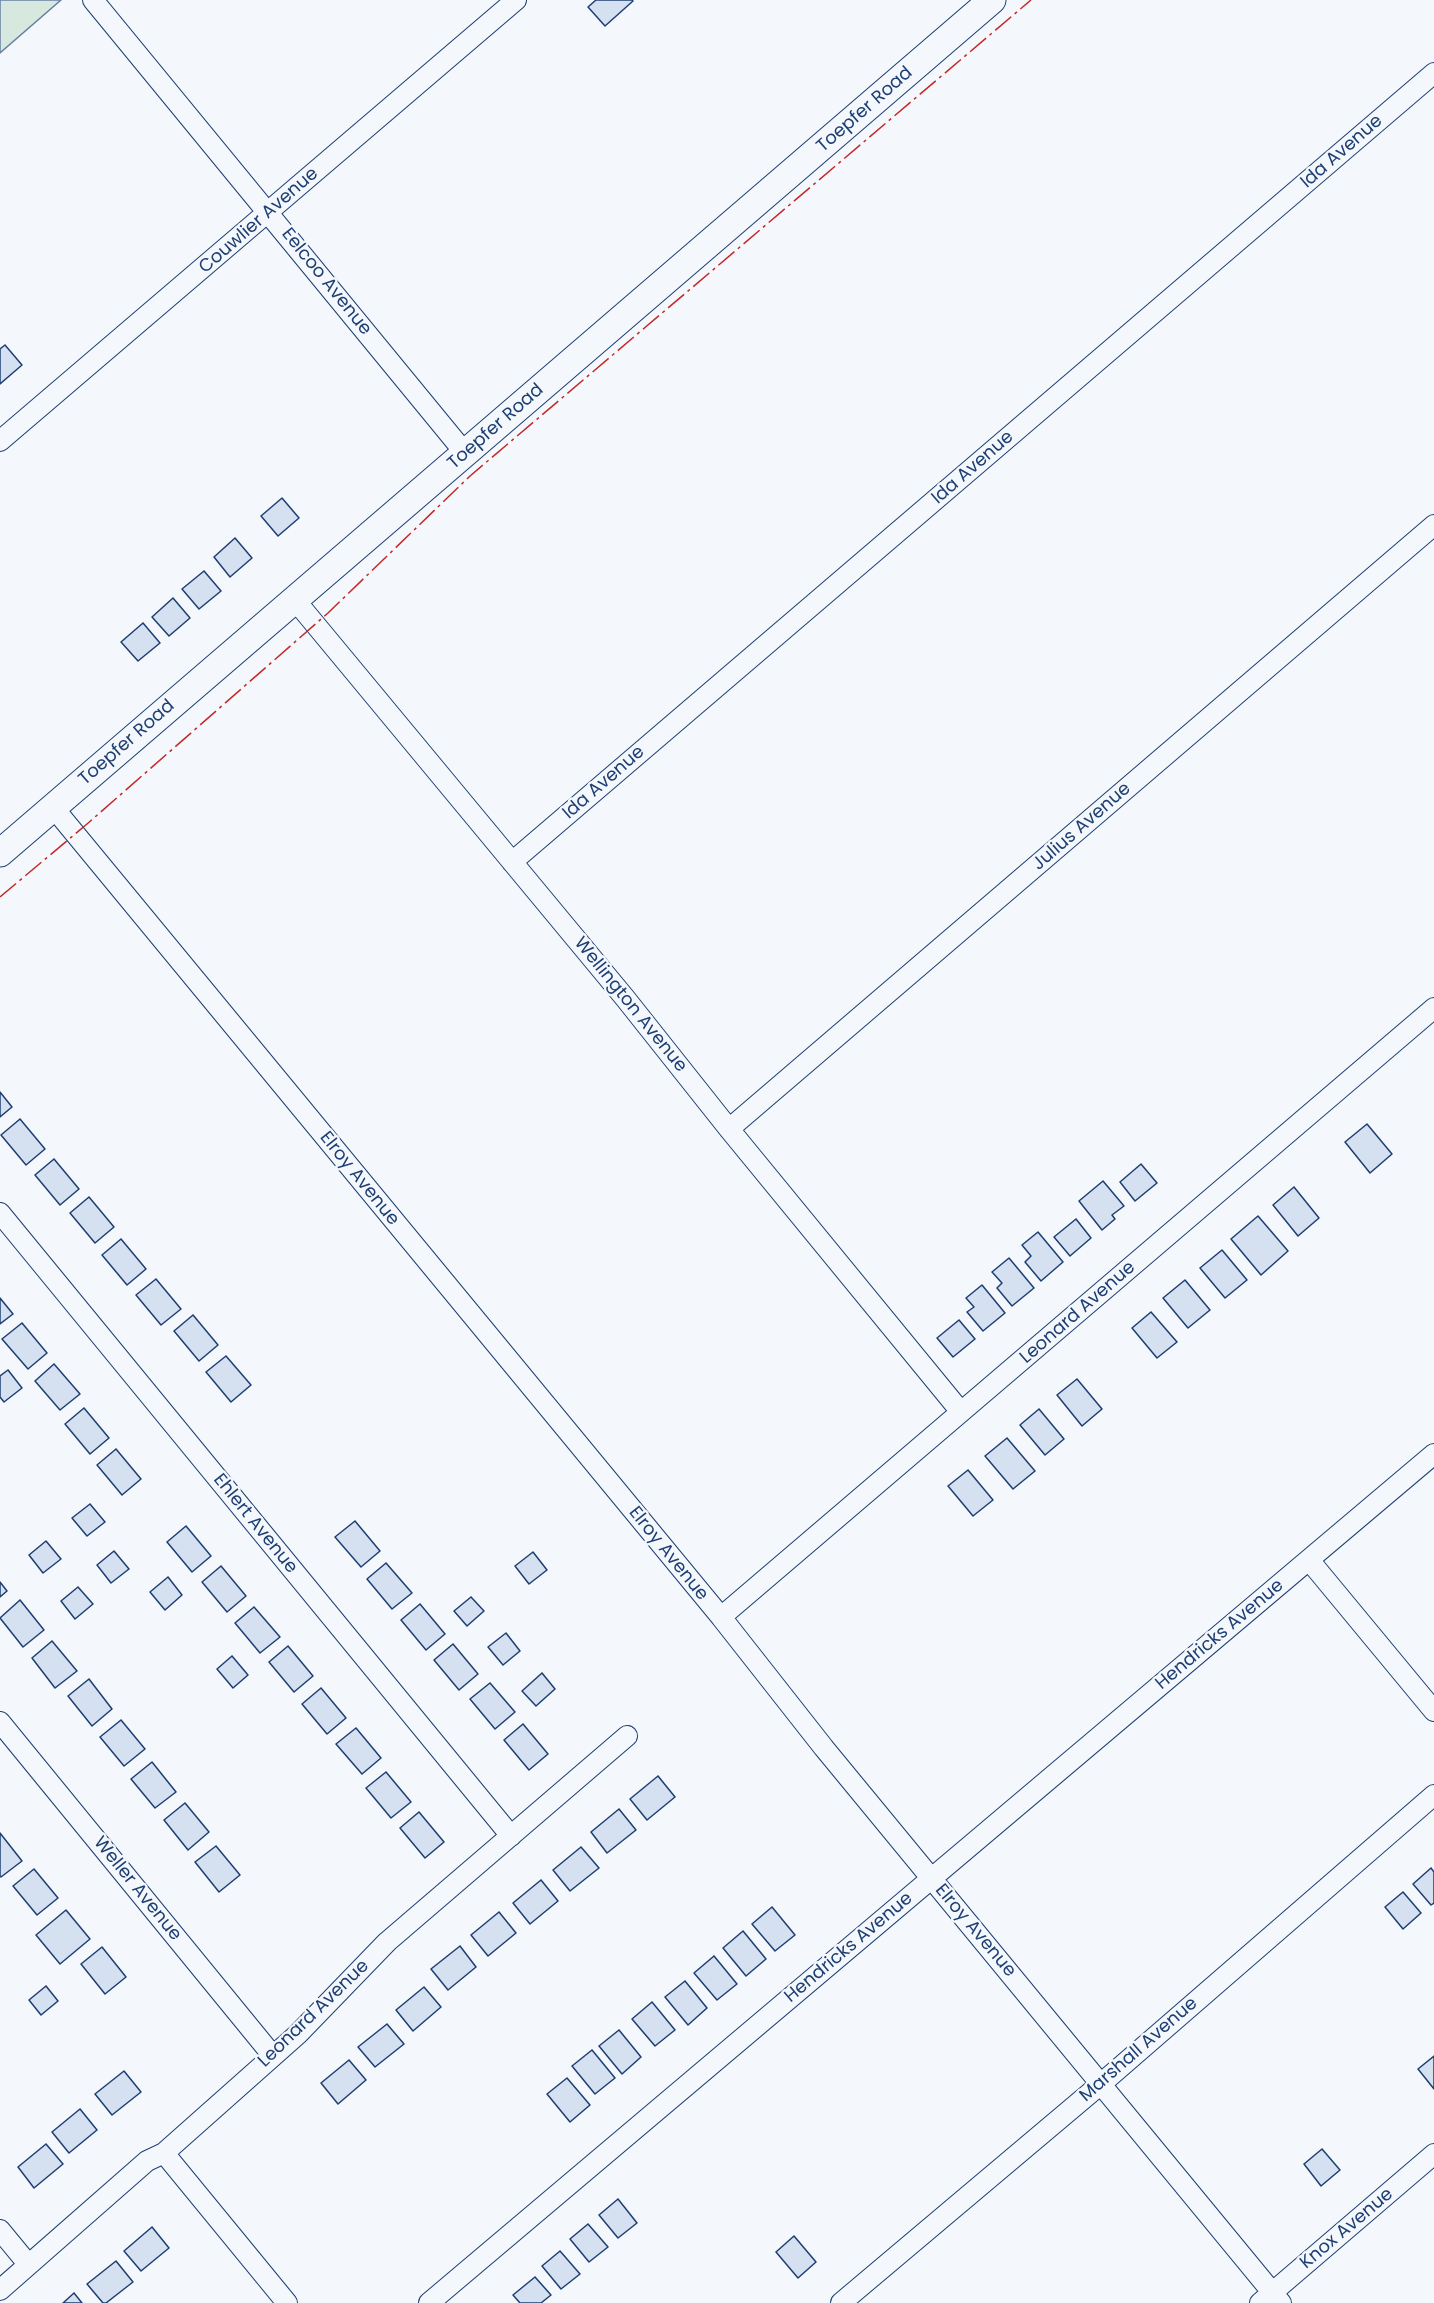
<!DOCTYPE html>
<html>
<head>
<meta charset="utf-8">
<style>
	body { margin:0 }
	canvas { display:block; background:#f4f7fb }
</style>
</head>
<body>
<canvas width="1434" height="2303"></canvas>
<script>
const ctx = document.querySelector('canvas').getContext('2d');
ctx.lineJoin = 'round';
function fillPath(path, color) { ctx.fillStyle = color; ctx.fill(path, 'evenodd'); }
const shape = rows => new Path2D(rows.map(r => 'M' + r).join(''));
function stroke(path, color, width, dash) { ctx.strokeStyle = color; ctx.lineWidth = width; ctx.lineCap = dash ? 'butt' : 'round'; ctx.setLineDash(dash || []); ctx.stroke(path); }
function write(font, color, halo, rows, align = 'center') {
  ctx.font = font + ' Poppins,sans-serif'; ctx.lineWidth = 4.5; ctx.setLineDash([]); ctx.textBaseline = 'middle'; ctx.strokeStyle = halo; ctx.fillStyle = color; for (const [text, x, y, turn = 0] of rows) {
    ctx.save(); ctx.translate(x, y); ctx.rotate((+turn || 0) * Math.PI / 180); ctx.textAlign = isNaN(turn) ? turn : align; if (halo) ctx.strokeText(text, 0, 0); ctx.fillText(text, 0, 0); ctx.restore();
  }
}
const green = shape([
	[0,0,61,0,0,53,0,0]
]);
const building = shape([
	[596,0,632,0,633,1,605,26,588,7,596,0],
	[5,345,22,365,0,384,0,349,5,345],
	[282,498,299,518,278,536,261,516,282,498],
	[235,538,252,558,230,577,214,557,235,538],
	[204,571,221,591,199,609,182,589,204,571],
	[173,598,190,618,169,636,152,617,173,598],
	[143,623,160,643,138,661,121,642,143,623],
	[0,1092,12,1107,0,1117,0,1092],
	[20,1119,45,1149,26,1165,1,1135,20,1119],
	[1367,1124,1392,1154,1370,1173,1345,1142,1367,1124],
	[54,1159,79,1189,60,1205,35,1175,54,1159],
	[1141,1164,1157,1183,1135,1201,1120,1182,1141,1164],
	[1103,1181,1124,1206,1112,1215,1115,1219,1102,1230,1079,1201,1103,1181],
	[1294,1187,1319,1218,1298,1236,1273,1205,1294,1187],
	[89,1197,114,1227,95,1243,70,1213,89,1197],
	[1258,1216,1288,1251,1261,1275,1231,1239,1258,1216],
	[1076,1219,1091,1238,1070,1256,1054,1237,1076,1219],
	[1038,1232,1063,1262,1041,1281,1025,1262,1031,1256,1022,1245,1038,1232],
	[121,1239,146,1269,127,1285,102,1255,121,1239],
	[1222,1250,1247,1280,1225,1298,1200,1268,1222,1250],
	[1009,1258,1034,1288,1012,1306,997,1288,1002,1283,992,1272,1009,1258],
	[156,1279,181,1309,161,1325,136,1295,156,1279],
	[1185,1280,1210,1310,1188,1328,1163,1298,1185,1280],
	[982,1285,1005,1313,983,1331,967,1312,974,1307,966,1298,982,1285],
	[0,1298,13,1314,0,1324,0,1298],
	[1151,1312,1177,1342,1157,1358,1132,1328,1151,1312],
	[193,1315,218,1345,199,1361,174,1331,193,1315],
	[959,1320,975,1339,953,1357,937,1338,959,1320],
	[22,1323,47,1353,28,1369,2,1339,22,1323],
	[226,1356,251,1385,231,1402,206,1372,226,1356],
	[54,1364,80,1394,60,1410,35,1381,54,1364],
	[8,1370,22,1388,4,1402,0,1397,0,1376,8,1370],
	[1077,1379,1102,1409,1082,1426,1057,1395,1077,1379],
	[84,1408,109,1438,90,1454,65,1424,84,1408],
	[1039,1409,1064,1439,1045,1455,1020,1425,1039,1409],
	[1007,1438,1035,1471,1013,1489,985,1456,1007,1438],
	[116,1449,141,1479,122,1495,97,1465,116,1449],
	[968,1470,993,1500,973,1516,948,1486,968,1470],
	[90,1504,105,1522,87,1536,72,1518,90,1504],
	[355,1521,380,1551,361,1567,335,1537,355,1521],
	[186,1526,211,1556,192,1572,167,1542,186,1526],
	[46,1541,61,1559,43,1573,29,1555,46,1541],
	[114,1551,129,1569,111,1583,97,1565,114,1551],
	[533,1552,547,1570,529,1584,515,1566,533,1552],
	[386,1563,412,1593,392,1609,367,1579,386,1563],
	[221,1566,246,1596,227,1612,202,1582,221,1566],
	[168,1577,182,1595,165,1610,150,1592,168,1577],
	[0,1582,7,1591,0,1597,0,1582],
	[78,1587,93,1604,75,1619,61,1601,78,1587],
	[471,1597,484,1611,467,1626,454,1611,471,1597],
	[20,1600,44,1630,23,1647,0,1618,20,1600],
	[420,1604,445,1634,426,1650,401,1620,420,1604],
	[254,1607,280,1637,260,1653,235,1623,254,1607],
	[506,1633,520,1651,503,1665,488,1647,506,1633],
	[52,1641,77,1671,55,1688,32,1658,52,1641],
	[453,1644,478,1674,459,1690,434,1660,453,1644],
	[288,1646,313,1676,294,1692,269,1662,288,1646],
	[232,1656,248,1675,233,1688,217,1669,232,1656],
	[542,1673,555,1689,536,1706,522,1691,542,1673],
	[89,1679,112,1709,92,1726,68,1696,89,1679],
	[490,1683,515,1712,495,1729,470,1699,490,1683],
	[321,1688,346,1718,327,1734,302,1704,321,1688],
	[121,1720,145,1749,124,1766,100,1737,121,1720],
	[523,1724,548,1754,529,1770,504,1740,523,1724],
	[356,1728,381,1758,362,1774,336,1744,356,1728],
	[152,1762,176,1792,155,1808,131,1779,152,1762],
	[386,1772,411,1802,391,1818,366,1788,386,1772],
	[658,1776,675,1797,647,1820,630,1799,658,1776],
	[185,1803,209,1832,188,1850,164,1820,185,1803],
	[619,1809,636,1830,607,1853,591,1832,619,1809],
	[419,1812,444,1842,425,1858,400,1828,419,1812],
	[0,1833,22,1861,1,1877,0,1876,0,1833],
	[216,1846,240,1875,219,1892,195,1862,216,1846],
	[581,1847,599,1868,570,1891,553,1870,581,1847],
	[1431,1868,1434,1872,1434,1903,1431,1905,1413,1884,1431,1868],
	[34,1869,58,1898,37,1915,13,1886,34,1869],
	[541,1880,558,1901,530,1924,513,1903,541,1880],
	[1403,1892,1421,1913,1403,1929,1385,1907,1403,1892],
	[772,1907,795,1935,775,1951,752,1924,772,1907],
	[66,1910,90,1939,60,1964,36,1935,66,1910],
	[499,1912,516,1933,488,1956,471,1935,499,1912],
	[743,1931,766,1959,746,1976,723,1948,743,1931],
	[460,1946,476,1967,448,1990,431,1969,460,1946],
	[102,1947,126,1977,105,1994,81,1964,102,1947],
	[714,1956,737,1984,717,2000,694,1973,714,1956],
	[685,1981,707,2008,688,2025,665,1997,685,1981],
	[46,1986,58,2001,41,2015,29,2000,46,1986],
	[424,1987,441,2007,413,2031,396,2010,424,1987],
	[652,2002,675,2030,655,2046,632,2019,652,2002],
	[387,2024,404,2044,375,2067,358,2047,387,2024],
	[619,2030,641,2057,622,2074,599,2046,619,2030],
	[592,2050,615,2078,595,2094,572,2066,592,2050],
	[1434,2056,1434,2089,1418,2069,1434,2056],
	[349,2060,366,2080,338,2104,321,2083,349,2060],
	[124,2071,141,2092,112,2115,95,2094,124,2071],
	[567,2078,590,2105,570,2122,547,2094,567,2078],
	[80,2109,97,2130,69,2153,52,2132,80,2109],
	[46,2144,63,2164,34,2188,18,2167,46,2144],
	[1322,2149,1340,2170,1321,2186,1304,2164,1322,2149],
	[618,2199,637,2223,618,2238,599,2215,618,2199],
	[588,2224,608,2247,589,2262,570,2239,588,2224],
	[152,2227,169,2248,141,2271,124,2251,152,2227],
	[794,2236,816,2262,798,2278,776,2252,794,2236],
	[560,2251,580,2274,561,2289,542,2266,560,2251],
	[116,2261,133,2282,106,2303,103,2303,87,2284,116,2261],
	[535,2277,551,2295,541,2303,520,2303,513,2295,535,2277],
	[74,2293,82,2303,63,2303,74,2293]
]);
const street = shape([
	[93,0,465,453],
	[0,441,516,0],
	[295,600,625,998,729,1129,961,1412],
	[53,807,721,1617,824,1748,1281,2303],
	[512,862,1434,73],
	[729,1129,1434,525],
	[0,1213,511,1836],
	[1309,1560,1434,1711],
	[721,1617,1434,1008],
	[0,1722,273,2056],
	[164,2153,287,2303],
	[0,2230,28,2264],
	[0,2290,147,2161,164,2153,298,2034,387,1942,627,1736],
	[429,2303,1434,1454],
	[841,2303,1102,2083,1434,1795],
	[1260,2303,1434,2154]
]);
const secondary = shape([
	[0,853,992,0]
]);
const power = shape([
	[0,897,87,824,328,613,470,476,1031,0]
]);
const streetNames = [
	["Toepfer Road",865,110,-41],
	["Ida Avenue",1342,152,-41],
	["Couwlier Avenue",259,221,-41],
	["Eelcoo Avenue",326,282,51],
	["Toepfer Road",496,427,-41],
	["Ida Avenue",973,468,-41],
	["Toepfer Road",127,743,-41],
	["Ida Avenue",604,783,-41],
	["Julius Avenue",1082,827,-41],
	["Wellington Avenue",630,1005,51],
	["Elroy Avenue",359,1179,51],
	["Leonard Avenue",1078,1313,-41],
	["Ehlert Avenue",255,1524,51],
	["Elroy Avenue",668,1554,51],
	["Hendricks Avenue",1220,1635,-40],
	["Weller Avenue",137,1889,51],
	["Elroy Avenue",975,1931,50],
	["Hendricks Avenue",849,1948,-40],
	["Leonard Avenue",314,2014,-44],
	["Marshall Avenue",1139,2050,-41],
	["Knox Avenue",1347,2229,-40]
];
fillPath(green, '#d7e8df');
stroke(green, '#687fa3', 1.5);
fillPath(building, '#d5e0f0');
stroke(building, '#1d3f73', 1.5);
stroke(street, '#1d3f73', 22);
stroke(secondary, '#1d3f73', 29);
stroke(street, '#f4f7fb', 20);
stroke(secondary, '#f4f7fb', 27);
stroke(power, '#c62828', 1.5, [21, 4.5, 3, 4.5]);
write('18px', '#1d3f73', '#f4f7fb', streetNames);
</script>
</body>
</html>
